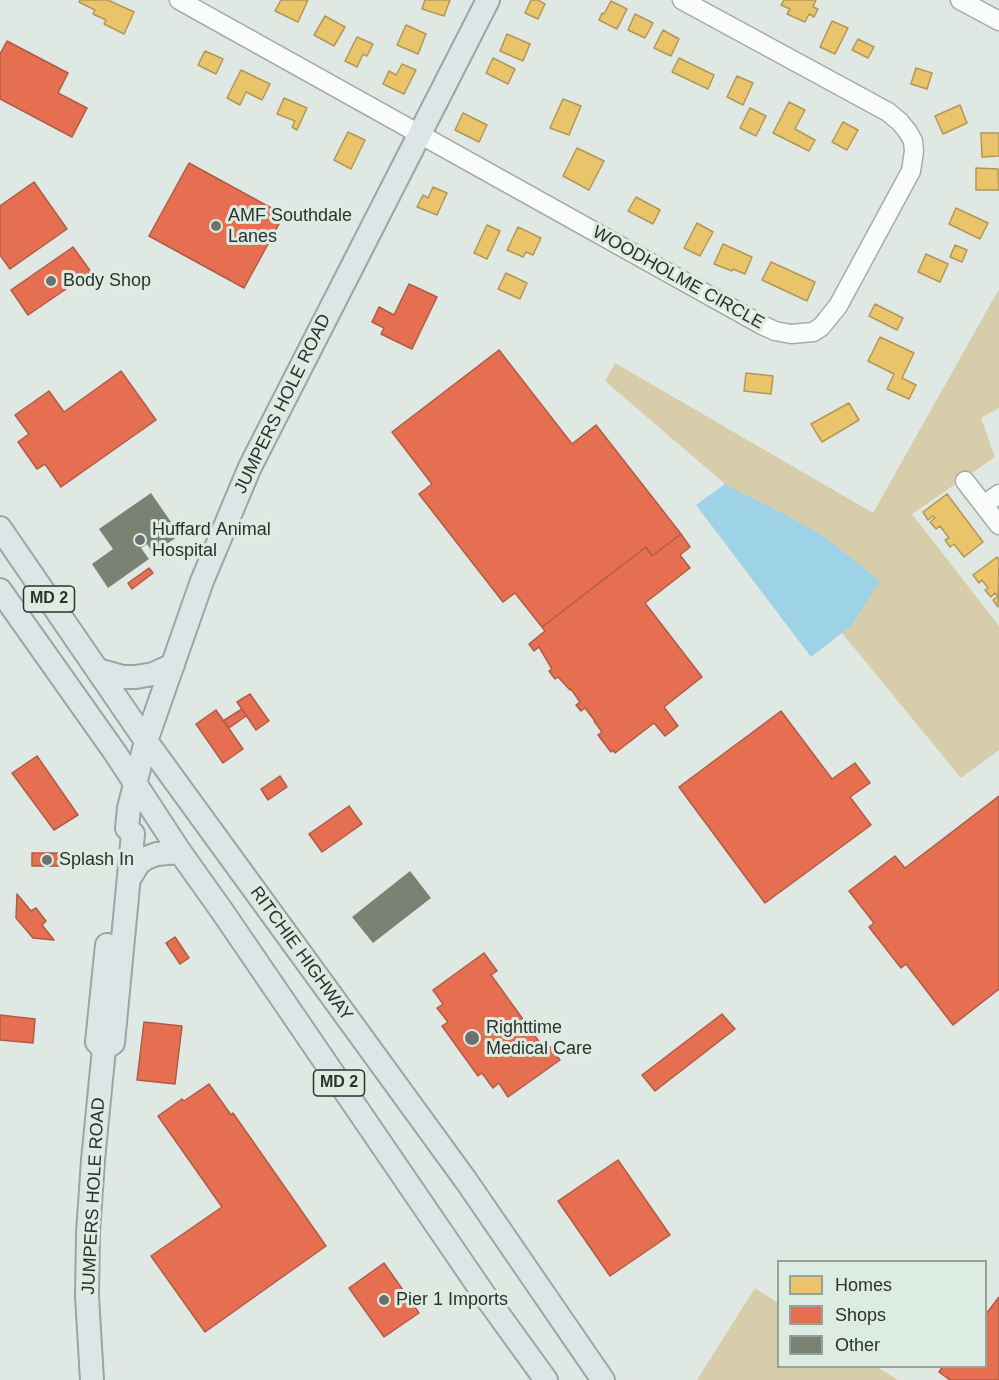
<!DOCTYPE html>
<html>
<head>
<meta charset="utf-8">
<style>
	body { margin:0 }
	#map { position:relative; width:999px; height:1380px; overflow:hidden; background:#e0e8e3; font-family:Helvetica,sans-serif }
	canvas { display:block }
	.legend { position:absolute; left:777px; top:1260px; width:210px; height:108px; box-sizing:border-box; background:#ddece2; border:2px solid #96a19a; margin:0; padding:8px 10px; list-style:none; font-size:18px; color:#2c312e }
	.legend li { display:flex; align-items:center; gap:12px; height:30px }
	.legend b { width:30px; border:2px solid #96a19a }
</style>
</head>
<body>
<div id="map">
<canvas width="999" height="1380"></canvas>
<ul class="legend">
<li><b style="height:16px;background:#e9c46a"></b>Homes</li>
<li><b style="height:16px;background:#e76f51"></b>Shops</li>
<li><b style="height:16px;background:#7b8273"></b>Other</li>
</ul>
</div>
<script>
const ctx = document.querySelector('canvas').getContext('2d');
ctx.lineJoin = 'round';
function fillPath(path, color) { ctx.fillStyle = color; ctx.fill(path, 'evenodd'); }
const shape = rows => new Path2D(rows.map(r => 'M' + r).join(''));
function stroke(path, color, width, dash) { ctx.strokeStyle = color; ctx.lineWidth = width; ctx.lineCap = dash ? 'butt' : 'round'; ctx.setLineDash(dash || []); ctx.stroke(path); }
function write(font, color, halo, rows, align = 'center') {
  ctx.font = font + ' Helvetica,sans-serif'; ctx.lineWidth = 6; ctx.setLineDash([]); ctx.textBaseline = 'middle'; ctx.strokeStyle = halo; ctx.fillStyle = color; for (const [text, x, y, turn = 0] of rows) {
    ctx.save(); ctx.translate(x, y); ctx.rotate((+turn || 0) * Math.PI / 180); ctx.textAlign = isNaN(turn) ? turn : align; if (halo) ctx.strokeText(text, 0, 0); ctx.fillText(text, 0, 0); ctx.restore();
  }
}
const green = shape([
	[999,289,999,408,981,418,995,457,912,514,999,626,999,750,961,778,842,633,851,626,879,581,725,484,605,381,615,363,873,513],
	[755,1288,778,1303,778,1366,877,1367,898,1380,697,1380]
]);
const water = shape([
	[725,484,741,493,773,508,822,535,880,581,851,626,811,657,696,505]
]);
const homes = shape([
	[80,0,108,0,134,12,124,34,104,24,106,20,93,14,95,10,79,2,80,0],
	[281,0,308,0,298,22,275,11,281,0],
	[425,0,450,0,444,16,422,9,425,0],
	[531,0,538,0,545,4,538,19,525,13,531,0],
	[784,0,816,0,813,7,818,9,814,17,809,14,805,22,787,14,790,9,781,5,784,0],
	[611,1,627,9,617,29,599,20,602,13,604,14,611,1],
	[635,14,653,23,645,38,628,30,635,14],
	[325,16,345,27,334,46,314,35,325,16],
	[832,21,848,28,835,54,820,47,832,21],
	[406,25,426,34,418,54,397,45,406,25],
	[663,30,679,39,671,56,654,48,663,30],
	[507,34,530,44,523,61,500,51,507,34],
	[357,37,373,44,367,56,363,54,357,67,345,61,357,37],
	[858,39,874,47,868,58,852,50,858,39],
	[205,51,223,59,216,74,198,65,205,51],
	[493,58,515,69,508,84,486,73,493,58],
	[679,58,714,75,708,89,672,72,679,58],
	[402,64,416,70,404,94,383,84,389,71,396,75,402,64],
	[916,68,932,73,927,89,911,84,916,68],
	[241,70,270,84,262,100,246,92,240,105,227,98,241,70],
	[737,76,753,83,743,105,727,97,737,76],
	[284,98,307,108,297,130,292,127,295,121,277,114,284,98],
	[563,99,581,106,569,135,550,128,563,99],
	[789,102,805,110,795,129,815,140,809,151,773,133,789,102],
	[960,105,967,123,943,134,935,116,960,105],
	[750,108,766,116,756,136,740,128,750,108],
	[463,113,487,125,479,142,455,130,463,113],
	[843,122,858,130,847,150,832,142,843,122],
	[348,132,365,140,351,169,334,160,348,132],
	[981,133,999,133,999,156,982,157,981,133],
	[577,148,604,161,589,190,563,176,577,148],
	[976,168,998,169,999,190,976,190,976,168],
	[433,187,447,193,437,215,417,207,423,195,428,198,433,187],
	[636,197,660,210,653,224,628,211,636,197],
	[956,208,988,223,980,239,949,224,956,208],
	[697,223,713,232,700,256,684,248,697,223],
	[487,225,500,231,487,259,474,253,487,225],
	[518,227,541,238,533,255,526,252,523,257,507,250,518,227],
	[723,244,752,257,745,274,733,269,732,271,714,264,723,244],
	[955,245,967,250,962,262,950,257,955,245],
	[926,254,948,264,940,282,918,272,926,254],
	[771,262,815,282,807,301,762,280,771,262],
	[506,273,527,283,520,299,498,289,506,273],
	[875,304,903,318,897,330,869,316,875,304],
	[880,337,914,353,902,378,916,385,909,399,887,389,894,374,868,361,880,337],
	[746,373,773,376,771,394,744,391,746,373],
	[849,403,859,420,822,442,811,424,849,403],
	[947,494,983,542,964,557,954,544,950,547,945,540,949,538,940,526,936,529,930,522,935,518,933,516,928,520,923,512,947,494],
	[997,557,999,560,998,607,993,600,998,596,995,593,991,597,985,590,988,588,982,580,979,583,973,575,997,557]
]);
const shops = shape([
	[7,41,68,73,58,93,87,108,72,137,0,99,0,54,7,41],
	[189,163,284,215,244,288,149,236,189,163],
	[34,182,67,229,10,269,0,255,0,206,34,182],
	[73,247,91,272,28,315,11,290,73,247],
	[409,284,437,297,412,349,381,334,384,328,372,322,379,307,394,315,409,284],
	[499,350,572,444,596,425,681,534,652,556,646,547,542,627,515,593,503,602,419,494,432,484,392,432,499,350],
	[121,371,156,420,61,487,45,464,37,469,18,442,29,434,15,415,49,391,64,412,121,371],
	[681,534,690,547,680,555,690,568,645,603,702,677,664,707,678,726,665,736,654,723,615,753,613,750,611,752,598,735,602,732,594,721,595,721,585,708,581,711,576,705,580,702,571,689,570,690,558,677,555,679,549,671,552,669,539,647,534,651,529,644,545,631,542,627,646,547,652,556,681,534],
	[149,568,153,573,132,589,128,583,149,568],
	[250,694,269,721,256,730,237,702,250,694],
	[242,709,246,716,229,728,223,721,242,709],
	[216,710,243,749,223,763,196,724,216,710],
	[781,711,832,779,855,763,870,783,850,797,871,825,765,903,679,787,781,711],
	[37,756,78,815,54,830,12,773,37,756],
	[280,776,287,787,268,800,261,789,280,776],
	[999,796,999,989,953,1025,906,964,901,968,869,927,874,923,849,891,895,856,905,868,999,796],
	[349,806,362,824,322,852,309,834,349,806],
	[32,853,61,853,61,866,32,866,32,853],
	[17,894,31,911,36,908,46,921,42,925,54,940,33,938,16,918,17,894],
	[175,937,189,958,180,964,166,943,175,937],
	[484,953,497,971,491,975,543,1047,547,1043,560,1060,508,1097,499,1083,493,1088,482,1073,478,1076,442,1026,448,1022,437,1008,443,1004,433,990,484,953],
	[722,1014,735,1029,655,1091,642,1075,722,1014],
	[0,1015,35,1019,33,1043,0,1040,0,1015],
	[144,1022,182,1026,175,1084,137,1080,144,1022],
	[209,1084,231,1115,233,1113,326,1246,205,1332,151,1256,222,1207,158,1116,182,1099,184,1101,209,1084],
	[618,1160,670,1235,610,1276,558,1201,618,1160],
	[384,1263,419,1313,384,1337,349,1288,384,1263],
	[999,1297,999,1380,950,1380,939,1372,943,1366,986,1366,986,1314,999,1297]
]);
const building = shape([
	[151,493,180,535,153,553,147,544,141,548,149,559,108,588,92,564,113,549,99,529],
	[410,871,431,898,373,943,352,917]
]);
const minor = shape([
	[179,0,762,325,775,331,791,334,813,332,821,327,838,306,911,171,914,151,913,141,908,132,900,122,888,112,682,0],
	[960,0,999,21],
	[965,481,999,525],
	[984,505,999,494]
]);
const major = shape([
	[0,528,146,741,467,1182,603,1380],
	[0,590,116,754,180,852,222,911,483,1293,546,1380],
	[98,670,123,677,136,677,153,674,173,665],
	[129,879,139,863,146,858,157,854,180,852],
	[104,1049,113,1043,133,834,127,828,129,808,146,741,202,581,250,467,488,0],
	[104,1049,97,1042,107,945],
	[92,1380,87,1296,88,1233,93,1160,104,1049]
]);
const markers = [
	[216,226,6,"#6b716d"],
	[51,281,6,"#6b716d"],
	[140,540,6,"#6b716d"],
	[47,860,6,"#6b716d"],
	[472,1038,8,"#6b716d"],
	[384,1300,6,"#6b716d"]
];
const shields = [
	[49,599,51],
	[339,1083,51]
];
const shieldNames = [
	["MD 2",49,599],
	["MD 2",339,1083]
];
const poiNames = [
	["AMF Southdale",228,216],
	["Lanes",228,237],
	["Body Shop",63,281],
	["Huffard Animal",152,530],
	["Hospital",152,551],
	["Splash In",59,860],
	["Righttime",486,1028],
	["Medical Care",486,1049],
	["Pier 1 Imports",396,1300]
];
const streetNames = [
	["WOODHOLME CIRCLE",678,278,29],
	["JUMPERS HOLE ROAD",283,404,-64],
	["RITCHIE HIGHWAY",301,954,54],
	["JUMPERS HOLE ROAD",94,1196,-87]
];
fillPath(green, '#d7cdaa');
fillPath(water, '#9ed2e6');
fillPath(homes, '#e9c46a');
stroke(homes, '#b09858', 1.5);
fillPath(shops, '#e76f51');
stroke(shops, '#af5c46', 1.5);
fillPath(building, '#7b8273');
stroke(minor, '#a6aca8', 21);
stroke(major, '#94a8a5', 26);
stroke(minor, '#fafcfb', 18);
stroke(major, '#dde6e6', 22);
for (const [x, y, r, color] of markers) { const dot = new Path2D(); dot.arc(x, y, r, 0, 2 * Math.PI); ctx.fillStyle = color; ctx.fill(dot); stroke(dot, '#ddece2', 2); }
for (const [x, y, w] of shields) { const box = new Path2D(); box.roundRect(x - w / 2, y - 13, w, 26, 4.5); ctx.fillStyle = '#ddece2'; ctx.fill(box); stroke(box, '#2c312e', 1.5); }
write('bold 16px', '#2c312e', null, shieldNames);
write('18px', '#2c312e', '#ddece2', poiNames, 'left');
write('18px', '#2c312e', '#ddece2', streetNames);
</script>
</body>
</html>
